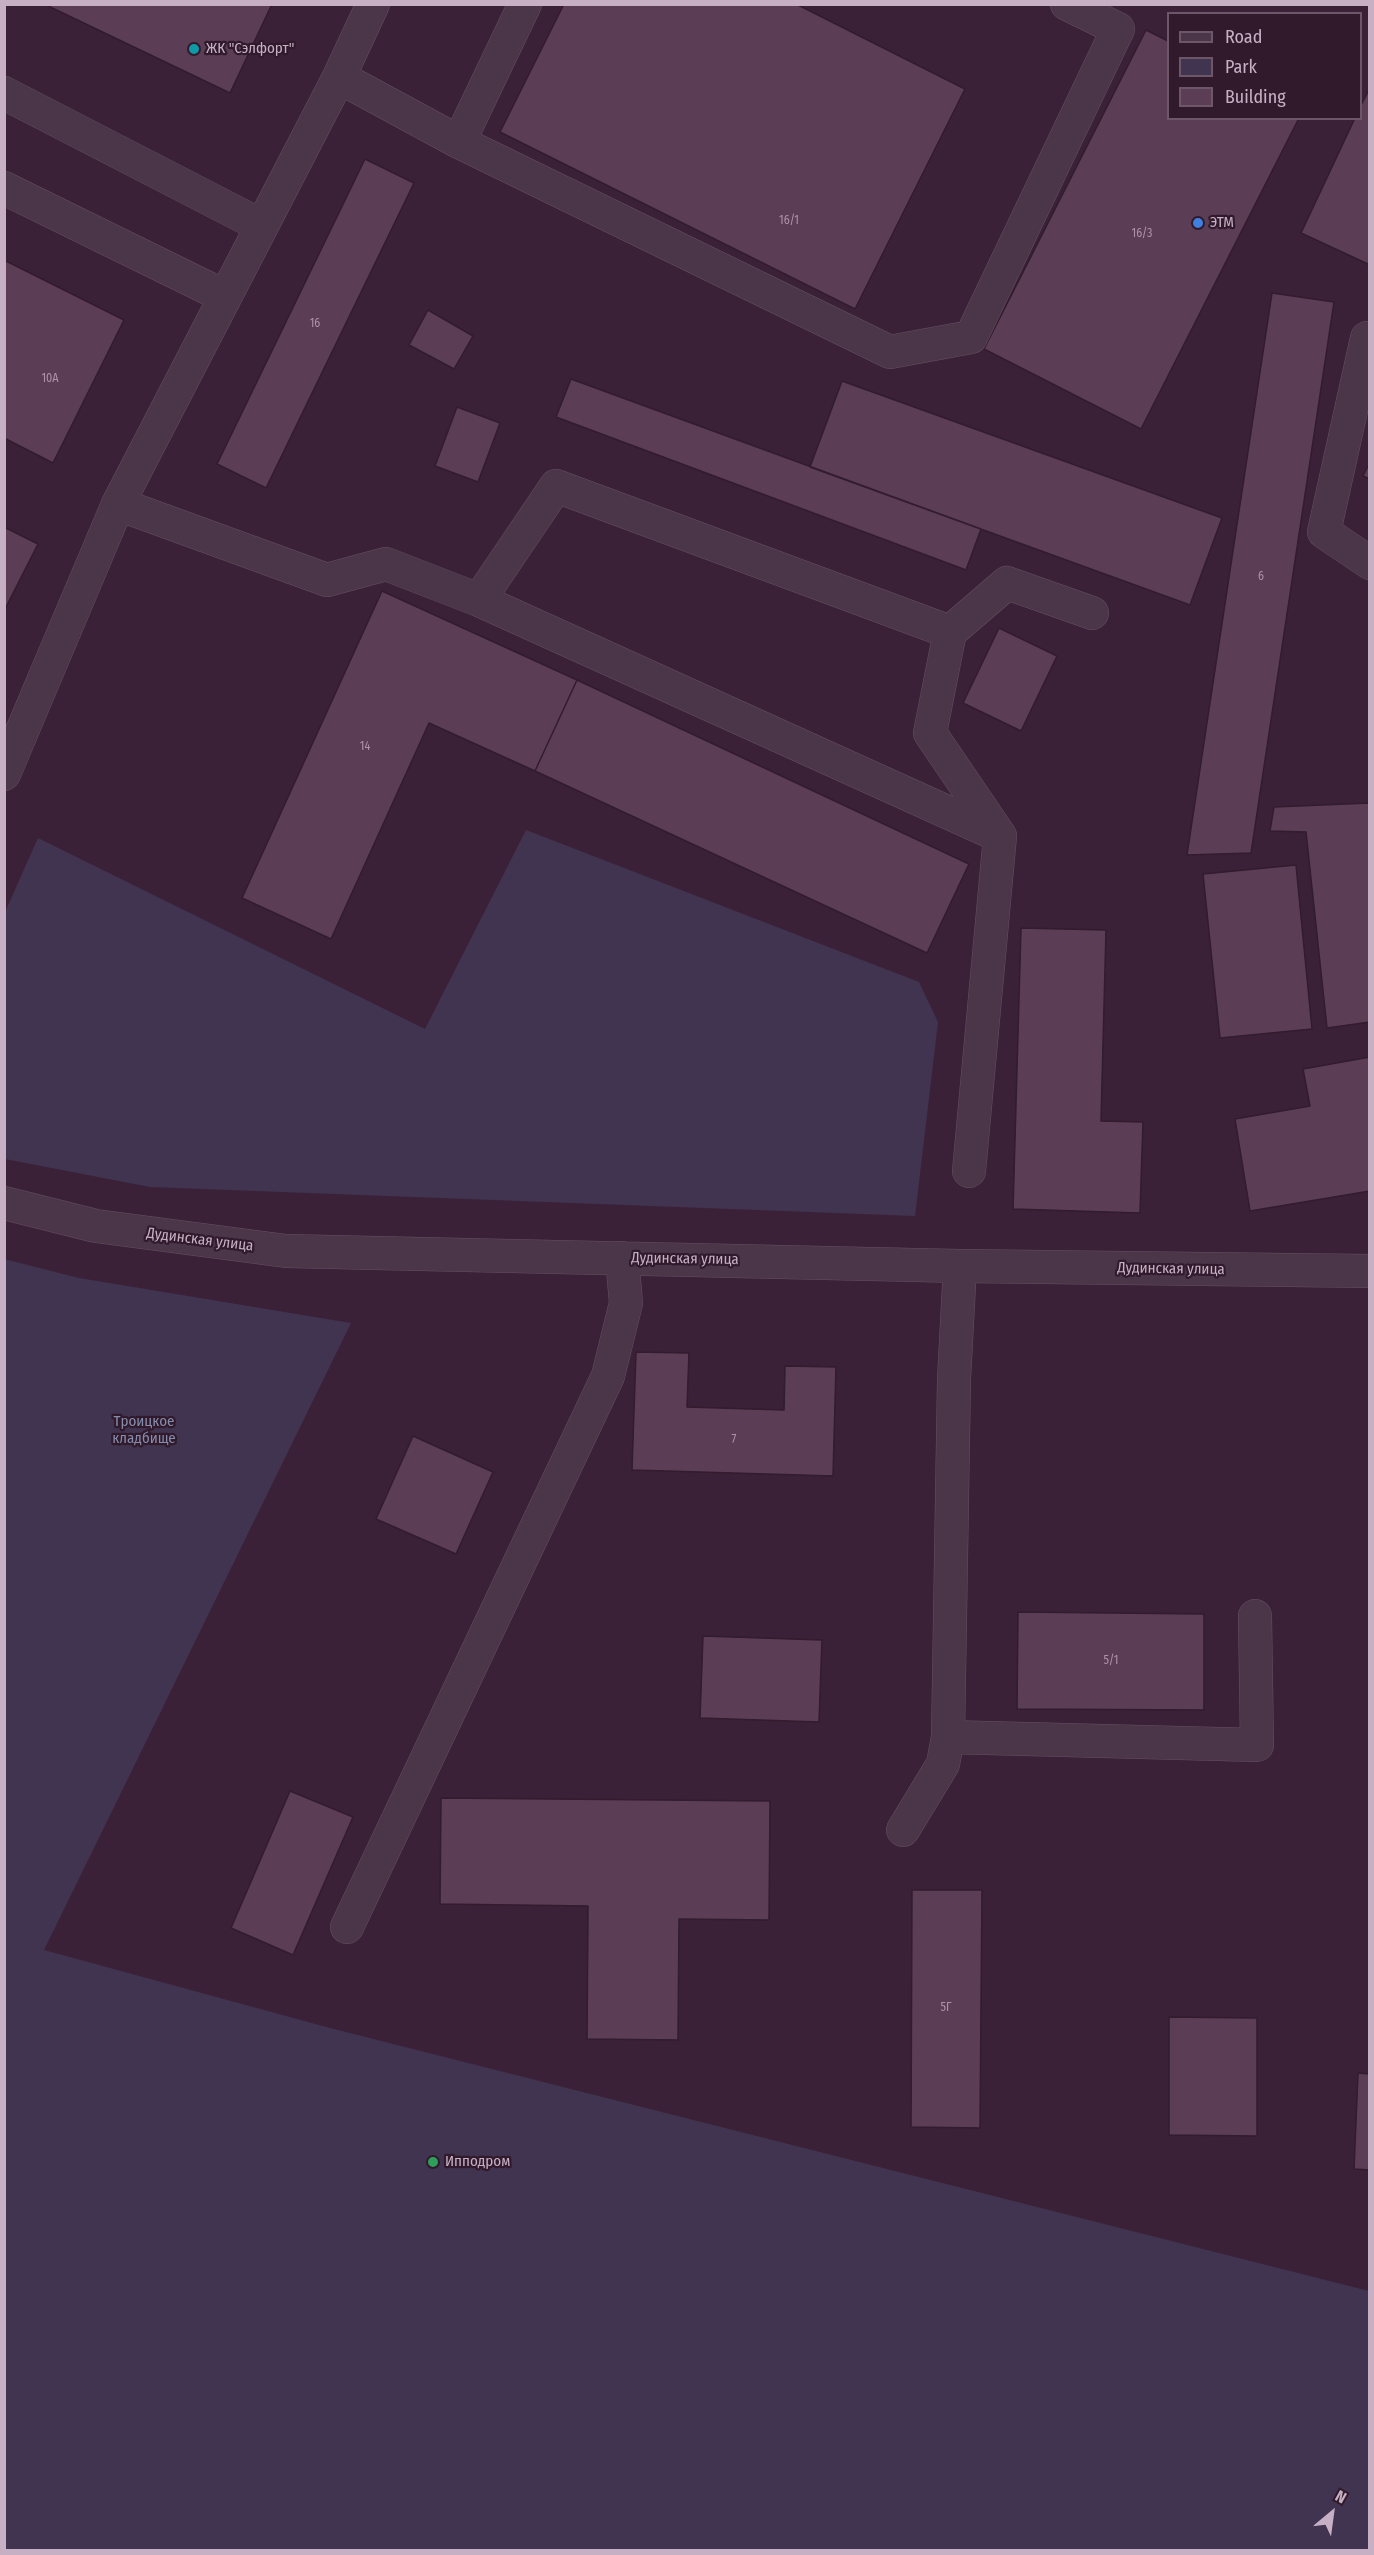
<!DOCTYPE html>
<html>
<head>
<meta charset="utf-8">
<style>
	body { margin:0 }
	#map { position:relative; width:1374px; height:2555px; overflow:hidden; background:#3b2137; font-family:"Fira Sans Condensed",sans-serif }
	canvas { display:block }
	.frame { position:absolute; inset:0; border:6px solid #c7b0c3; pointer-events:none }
	.legend { position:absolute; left:1167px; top:12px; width:195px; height:108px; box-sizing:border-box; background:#301a2c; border:2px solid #6c5668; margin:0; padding:8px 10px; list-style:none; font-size:18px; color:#c7b0c3 }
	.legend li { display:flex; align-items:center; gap:12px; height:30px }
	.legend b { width:30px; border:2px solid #6c5668 }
	.north { position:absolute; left:1302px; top:2483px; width:60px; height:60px; -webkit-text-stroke:4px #301a2c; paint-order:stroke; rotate:29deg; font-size:16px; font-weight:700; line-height:24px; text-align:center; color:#c7b0c3 }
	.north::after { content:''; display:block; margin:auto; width:21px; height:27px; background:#c7b0c3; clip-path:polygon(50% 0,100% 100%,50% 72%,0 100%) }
</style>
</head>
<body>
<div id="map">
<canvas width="1374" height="2555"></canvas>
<div class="frame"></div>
<ul class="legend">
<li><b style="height:8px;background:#4b3548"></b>Road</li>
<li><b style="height:16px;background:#403450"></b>Park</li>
<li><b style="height:16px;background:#5b3d56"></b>Building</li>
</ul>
<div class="north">N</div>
</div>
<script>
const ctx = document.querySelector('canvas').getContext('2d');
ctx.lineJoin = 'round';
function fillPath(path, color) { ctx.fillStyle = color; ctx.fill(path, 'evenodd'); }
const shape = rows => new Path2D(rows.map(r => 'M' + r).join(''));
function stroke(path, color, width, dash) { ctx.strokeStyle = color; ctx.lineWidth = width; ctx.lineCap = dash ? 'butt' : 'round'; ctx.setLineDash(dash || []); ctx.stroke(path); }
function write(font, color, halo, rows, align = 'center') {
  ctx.font = font + ' "Fira Sans Condensed",sans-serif'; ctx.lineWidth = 4.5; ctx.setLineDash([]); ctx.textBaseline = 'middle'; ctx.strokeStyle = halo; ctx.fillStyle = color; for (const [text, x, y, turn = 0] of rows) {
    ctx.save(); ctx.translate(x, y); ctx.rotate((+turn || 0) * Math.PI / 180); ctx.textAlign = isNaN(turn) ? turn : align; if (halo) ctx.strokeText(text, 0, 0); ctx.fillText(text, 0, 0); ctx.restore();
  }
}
const green = shape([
	[526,830,919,982,938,1022,915,1216,150,1187,5,1159,5,912,38,838,425,1029],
	[4,1259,79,1278,351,1323,44,1950,330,2028,1369,2291,1369,2550,5,2550]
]);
const building = shape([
	[44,4,272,4,230,93,44,4],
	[564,4,796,4,965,89,855,309,500,132,564,4],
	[1146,30,1168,41,1168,118,1299,118,1141,429,984,349,1146,30],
	[1370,88,1370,265,1301,233,1355,118,1360,118,1360,107,1370,88],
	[365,159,414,183,266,488,217,464,365,159],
	[4,260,124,320,53,463,4,438,4,260],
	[1272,293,1334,302,1251,853,1187,855,1272,293],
	[428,310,473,336,454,369,409,345,428,310],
	[571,379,981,529,966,570,556,417,571,379],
	[842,381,1222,518,1190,605,810,467,842,381],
	[457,407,500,423,478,482,435,466,457,407],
	[1370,462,1370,479,1363,476,1370,462],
	[4,527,38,544,4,611,4,527],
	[382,591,577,680,535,771,429,723,331,939,242,898,382,591],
	[999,628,1057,656,1021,731,963,703,999,628],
	[577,680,969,864,927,953,535,771,577,680],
	[1370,803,1370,1022,1327,1028,1306,832,1270,831,1274,807,1370,803],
	[1296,865,1312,1029,1220,1038,1203,874,1296,865],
	[1021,928,1106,930,1101,1121,1143,1122,1140,1213,1013,1209,1021,928],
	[1370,1057,1370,1191,1250,1211,1235,1119,1310,1106,1303,1069,1370,1057],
	[636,1352,689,1353,687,1407,784,1410,785,1366,836,1367,833,1476,632,1470,636,1352],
	[413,1436,493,1472,456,1554,376,1519,413,1436],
	[1018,1612,1204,1614,1204,1710,1017,1709,1018,1612],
	[703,1636,822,1640,819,1722,700,1718,703,1636],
	[290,1791,353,1817,293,1955,231,1928,290,1791],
	[441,1798,770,1801,769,1920,679,1919,678,2040,587,2039,588,1906,440,1904,441,1798],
	[912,1890,982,1890,980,2128,911,2127,912,1890],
	[1169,2017,1257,2018,1257,2136,1169,2135,1169,2017],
	[1358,2073,1370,2074,1370,2170,1354,2169,1358,2073]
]);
const minor = shape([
	[339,77,459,142,890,352,971,337,1118,29,1067,4],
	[4,93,260,225],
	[459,142,525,4],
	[4,188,224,296],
	[1367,338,1324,532,1370,563],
	[118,504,327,580,386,564,479,600,556,486,950,632,930,733,1000,836,479,600],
	[950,632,1007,583,1092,613],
	[4,774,118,504,339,77,373,4],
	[969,1171,1000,836],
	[4,1203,96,1226,286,1251,960,1266,1370,1271],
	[948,1737,1257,1745,1255,1616],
	[903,1830,943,1764,948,1737,954,1379,960,1266],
	[347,1927,608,1376,626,1303,622,1258]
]);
const markers = [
	[194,49,6,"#0f9aa8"],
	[1198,223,6,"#3f7fe0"],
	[433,2162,6,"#2e9e5b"]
];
const numberNames = [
	["16/1",789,221],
	["16/3",1142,234],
	["16",315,324],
	["10А",50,379],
	["6",1261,577],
	["14",365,747],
	["7",734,1440],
	["5/1",1111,1661],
	["5Г",946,2008]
];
const poiNames = [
	["ЖК \"Сэлфорт\"",206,49],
	["ЭТМ",1210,223],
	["Ипподром",445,2162]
];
const streetNames = [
	["Дудинская улица",200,1240,7],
	["Дудинская улица",685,1259,1],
	["Дудинская улица",1171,1269,1]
];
const parkNames = [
	["Троицкое",144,1422],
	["кладбище",144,1439]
];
fillPath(green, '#403450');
fillPath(building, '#5b3d56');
stroke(building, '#321c2e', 1.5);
stroke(minor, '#665062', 34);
stroke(minor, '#4b3548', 33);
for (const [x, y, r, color] of markers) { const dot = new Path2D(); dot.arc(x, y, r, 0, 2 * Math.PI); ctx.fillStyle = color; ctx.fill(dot); stroke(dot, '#301a2c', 2); }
write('12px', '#ac93a8', null, numberNames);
write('15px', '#c7b0c3', '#301a2c', poiNames, 'left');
write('15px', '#c7b0c3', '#301a2c', streetNames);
write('15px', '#858dad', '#301a2c', parkNames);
</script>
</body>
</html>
